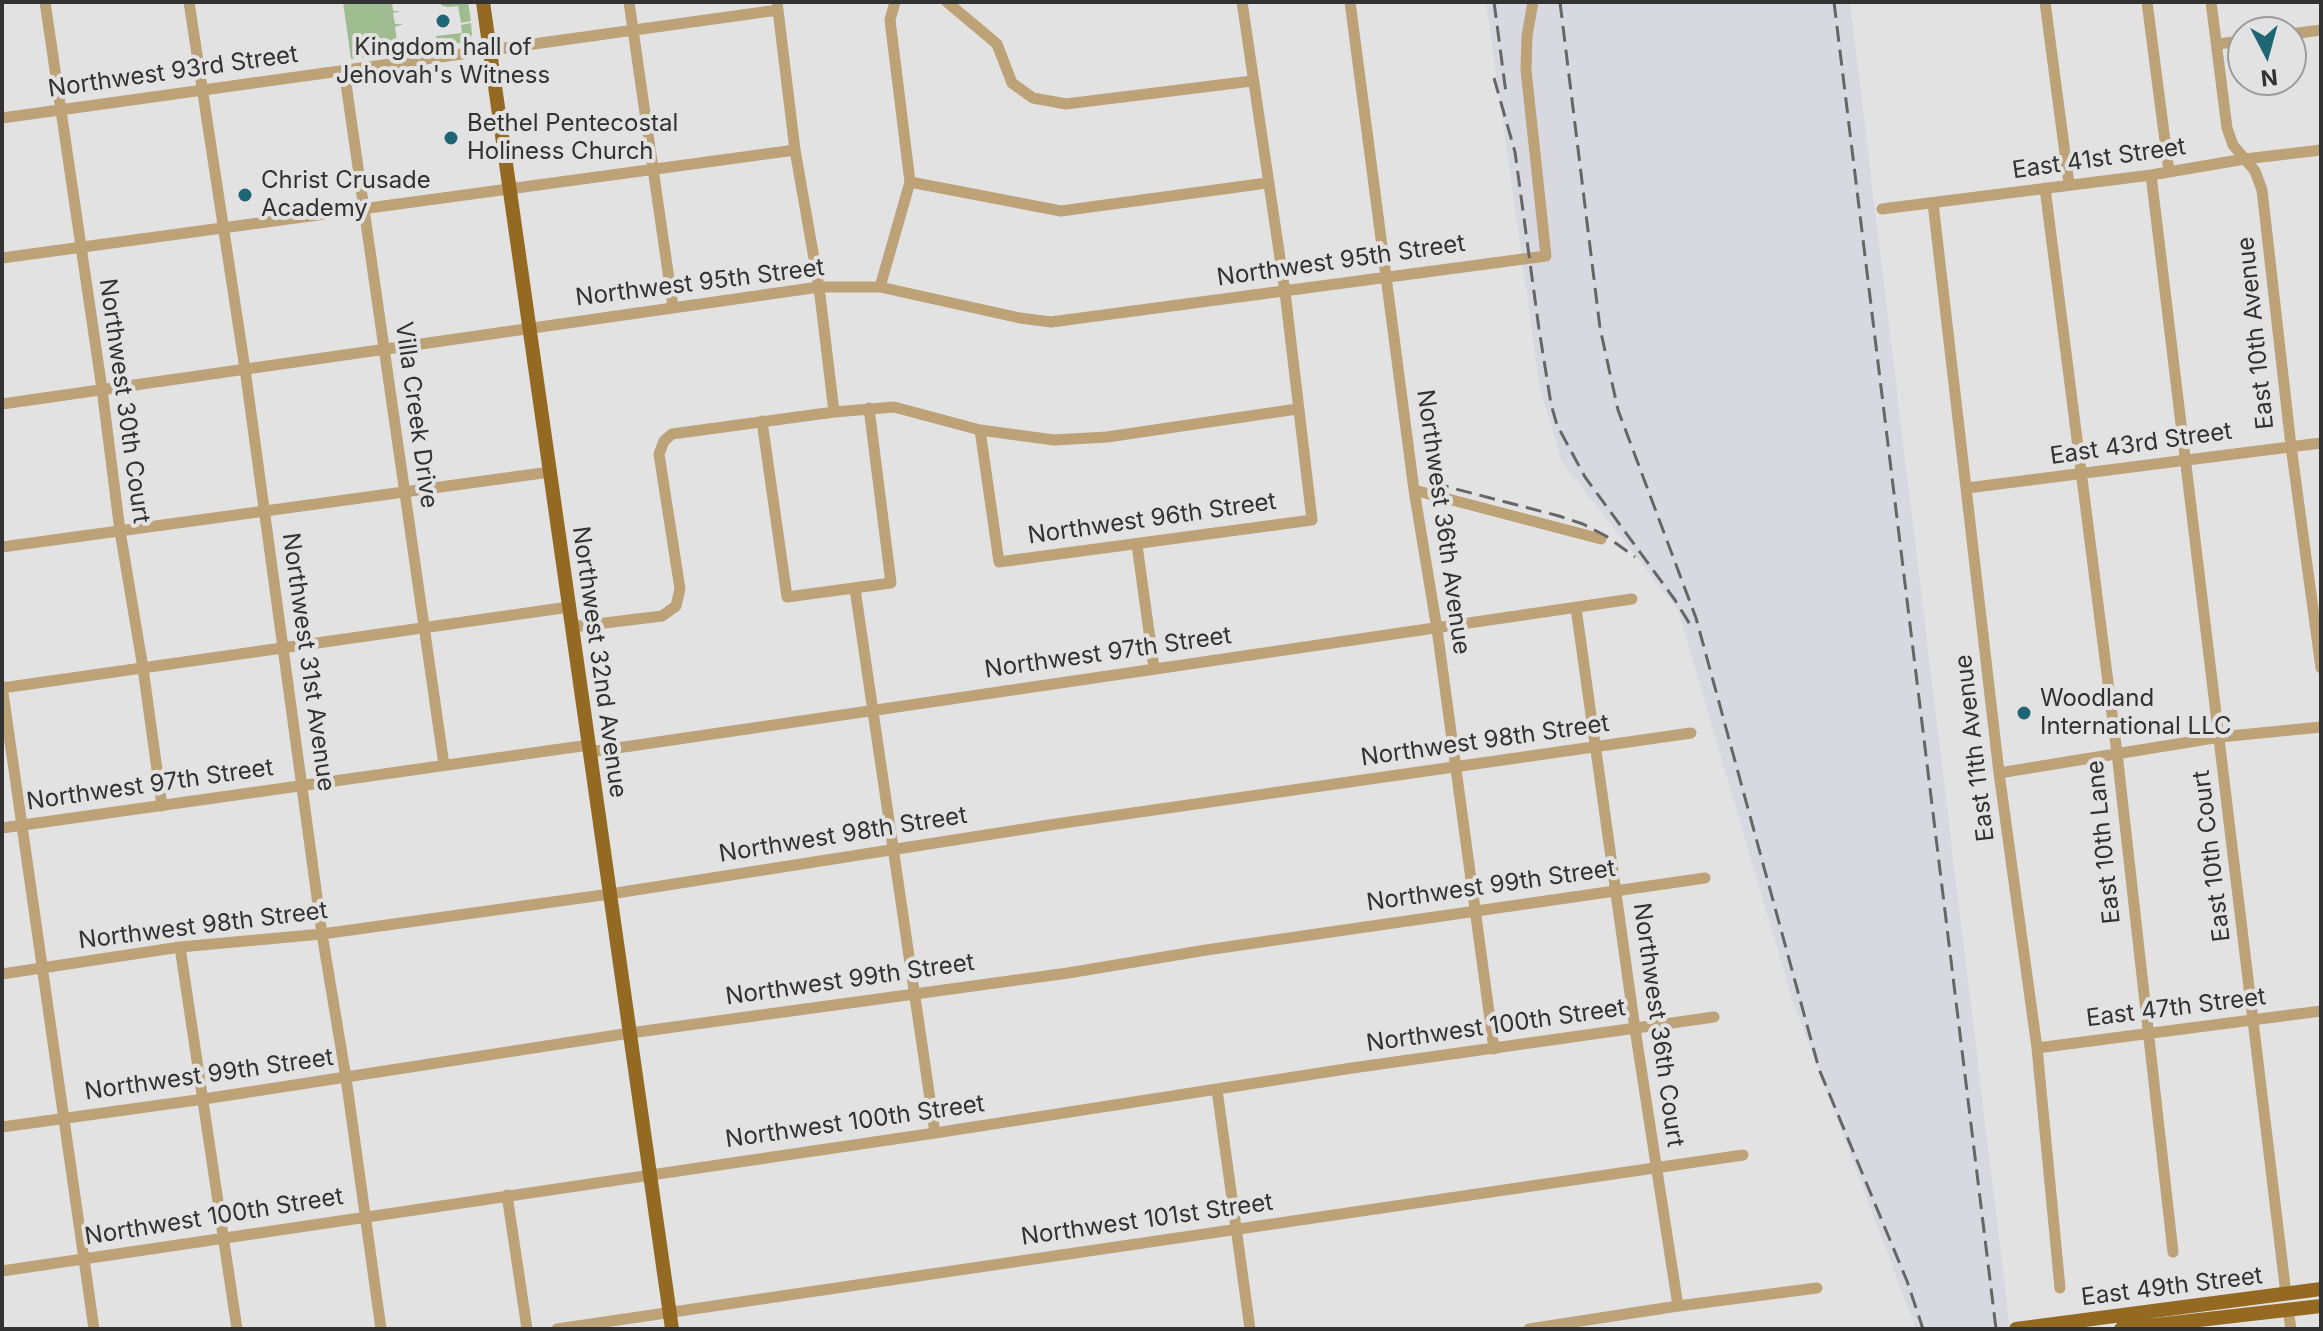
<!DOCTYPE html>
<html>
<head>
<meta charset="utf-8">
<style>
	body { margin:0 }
	#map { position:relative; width:2323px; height:1331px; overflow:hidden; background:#e2e2e3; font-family:Inter,sans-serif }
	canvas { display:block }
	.frame { position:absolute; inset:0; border:4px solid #323232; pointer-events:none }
	.north { position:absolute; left:2227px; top:16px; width:80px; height:80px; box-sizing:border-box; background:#e2e2e3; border:2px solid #9c9c9c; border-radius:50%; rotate:174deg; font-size:22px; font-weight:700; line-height:32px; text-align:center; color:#323232 }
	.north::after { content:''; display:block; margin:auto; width:28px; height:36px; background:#1e6674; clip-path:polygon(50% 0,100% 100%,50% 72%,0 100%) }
</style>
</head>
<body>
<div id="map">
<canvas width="2323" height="1331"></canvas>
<div class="frame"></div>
<div class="north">N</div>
</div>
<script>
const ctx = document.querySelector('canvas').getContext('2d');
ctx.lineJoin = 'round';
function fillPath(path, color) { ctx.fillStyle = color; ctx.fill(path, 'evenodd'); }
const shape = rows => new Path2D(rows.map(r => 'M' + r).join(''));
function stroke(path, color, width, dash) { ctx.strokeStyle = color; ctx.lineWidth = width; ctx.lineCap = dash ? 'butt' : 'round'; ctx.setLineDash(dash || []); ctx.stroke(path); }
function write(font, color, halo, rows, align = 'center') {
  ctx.font = font + ' Inter,sans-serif'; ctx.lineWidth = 8; ctx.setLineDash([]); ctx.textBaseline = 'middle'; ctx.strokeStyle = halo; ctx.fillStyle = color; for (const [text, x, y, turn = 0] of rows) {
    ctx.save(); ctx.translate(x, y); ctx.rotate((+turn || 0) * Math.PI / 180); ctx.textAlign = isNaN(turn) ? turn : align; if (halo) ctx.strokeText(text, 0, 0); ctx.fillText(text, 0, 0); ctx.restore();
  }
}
const built = shape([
	[1486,2,1850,2,2010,1329,1916,1329,1792,999,1678,610,1562,462,1540,388]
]);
const green = shape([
	[343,2,392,2,393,11,401,11,393,13,395,24,403,24,395,27,398,48,409,48,409,51,351,59],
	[441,2,468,2,471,21,461,23,458,6,447,7,441,5],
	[471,23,472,35,467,42,419,49,419,47,426,46,425,42,437,40,436,36,462,33,461,25]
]);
const minor = shape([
	[45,2,102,389,120,531,143,668,162,806],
	[189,2,245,369,322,934,346,1078,381,1329],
	[629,2,673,307],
	[777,2,795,150,819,287,834,412],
	[947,2,997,44,1012,83,1033,98,1066,104,1252,81],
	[1350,2,1414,490,1437,629,1494,1049],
	[2045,2,2069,184],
	[2147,2,2169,172],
	[2211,2,2227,128,2233,145,2255,171,2262,190,2291,446,2321,668],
	[2291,34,2321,30],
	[2217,44,2243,41],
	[344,70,444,765],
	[2,118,778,10],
	[2151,175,2286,1294],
	[910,182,1061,211,1267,183],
	[2045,188,2117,753,2173,1252],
	[1933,203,1999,773,2037,1048,2060,1288],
	[1882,209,2151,175,2245,159,2321,150],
	[2,258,795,150],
	[880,287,910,182,890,20,895,2],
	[2,404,819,287,880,287,1020,318,1051,322,1546,256,1526,70,1527,36,1533,2],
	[762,421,787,597,891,583,869,408],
	[980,430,999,562,1312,520,1285,292,1242,2],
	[1967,488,2321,443],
	[1414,490,1601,539],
	[1137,545,1154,668],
	[2,547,550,472],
	[855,589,935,1133],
	[1576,608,1635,1029,1678,1306],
	[572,627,662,616,676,606,680,589,659,454,664,441,672,434,834,412,894,407,980,430,1054,440,1107,437,1297,409],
	[2,686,94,1329],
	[2,688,569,607],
	[590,752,1632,599],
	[1999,773,2220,737,2321,727],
	[2,828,589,745],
	[180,947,237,1329],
	[2,974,180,947,322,934,610,894,1056,824,1691,733],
	[2037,1048,2321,1011],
	[1217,1090,1250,1329],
	[2,1127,204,1099,630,1033,1068,973,1206,950,1705,878],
	[507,1195,527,1329],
	[2,1271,935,1133,1352,1068,1714,1017],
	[2288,1309,2291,1329],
	[557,1329,1743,1155],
	[1529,1329,1678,1306,1817,1288]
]);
const major = shape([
	[483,2,672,1329],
	[2016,1329,2321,1289],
	[2121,1329,2321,1306]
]);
const rail = shape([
	[1494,2,1506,93],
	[1560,2,1600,328,1618,410,1696,618,1819,1069,1907,1281,1923,1329],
	[1834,2,1996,1329],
	[1494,78,1515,152,1539,329,1551,404,1557,425,1585,477,1675,600,1691,626],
	[1433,483,1559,516,1583,524,1606,536,1635,557]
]);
const markers = [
	[443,21,8,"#1e6674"],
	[451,138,8,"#1e6674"],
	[245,195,8,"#1e6674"],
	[2024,713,8,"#1e6674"]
];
const poiNames = [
	["Kingdom hall of",443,48,"center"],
	["Jehovah's Witness",443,76,"center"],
	["Bethel Pentecostal",467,124],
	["Holiness Church",467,152],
	["Christ Crusade",261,181],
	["Academy",261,209],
	["Woodland",2040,699],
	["International LLC",2040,727]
];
const streetNames = [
	["Northwest 93rd Street",173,72,-8],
	["East 41st Street",2099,159,-8],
	["Northwest 95th Street",1341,261,-8],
	["Northwest 95th Street",700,283,-7],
	["East 10th Avenue",2256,333,-96],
	["Northwest 30th Court",124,401,82],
	["Villa Creek Drive",416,415,82],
	["East 43rd Street",2141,444,-8],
	["Northwest 96th Street",1152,519,-8],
	["Northwest 36th Avenue",1443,522,82],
	["Northwest 97th Street",1108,653,-8],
	["Northwest 31st Avenue",308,662,82],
	["Northwest 32nd Avenue",599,662,82],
	["Northwest 98th Street",1485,741,-8],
	["East 11th Avenue",1975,748,-97],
	["Northwest 97th Street",150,785,-8],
	["Northwest 98th Street",843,835,-9],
	["East 10th Lane",2104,842,-96],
	["East 10th Court",2212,856,-97],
	["Northwest 99th Street",1491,886,-8],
	["Northwest 98th Street",203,926,-7],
	["Northwest 99th Street",850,980,-8],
	["East 47th Street",2176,1008,-7],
	["Northwest 36th Court",1658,1025,82],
	["Northwest 100th Street",1496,1026,-8],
	["Northwest 99th Street",209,1075,-8],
	["Northwest 100th Street",855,1122,-8],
	["Northwest 100th Street",214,1217,-9],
	["Northwest 101st Street",1147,1220,-8],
	["East 49th Street",2172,1287,-7]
];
fillPath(built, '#d8d8e1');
fillPath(green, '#9ebc8f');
stroke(minor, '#bda177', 11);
stroke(major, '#946a23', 14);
stroke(rail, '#666', 3, [16, 8]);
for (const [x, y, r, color] of markers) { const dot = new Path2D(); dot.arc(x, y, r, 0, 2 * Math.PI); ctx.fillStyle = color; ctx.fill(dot); stroke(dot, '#e2e2e3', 3); }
write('24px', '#323232', '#e2e2e3', poiNames, 'left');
write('24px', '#323232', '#e2e2e3', streetNames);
</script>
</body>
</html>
